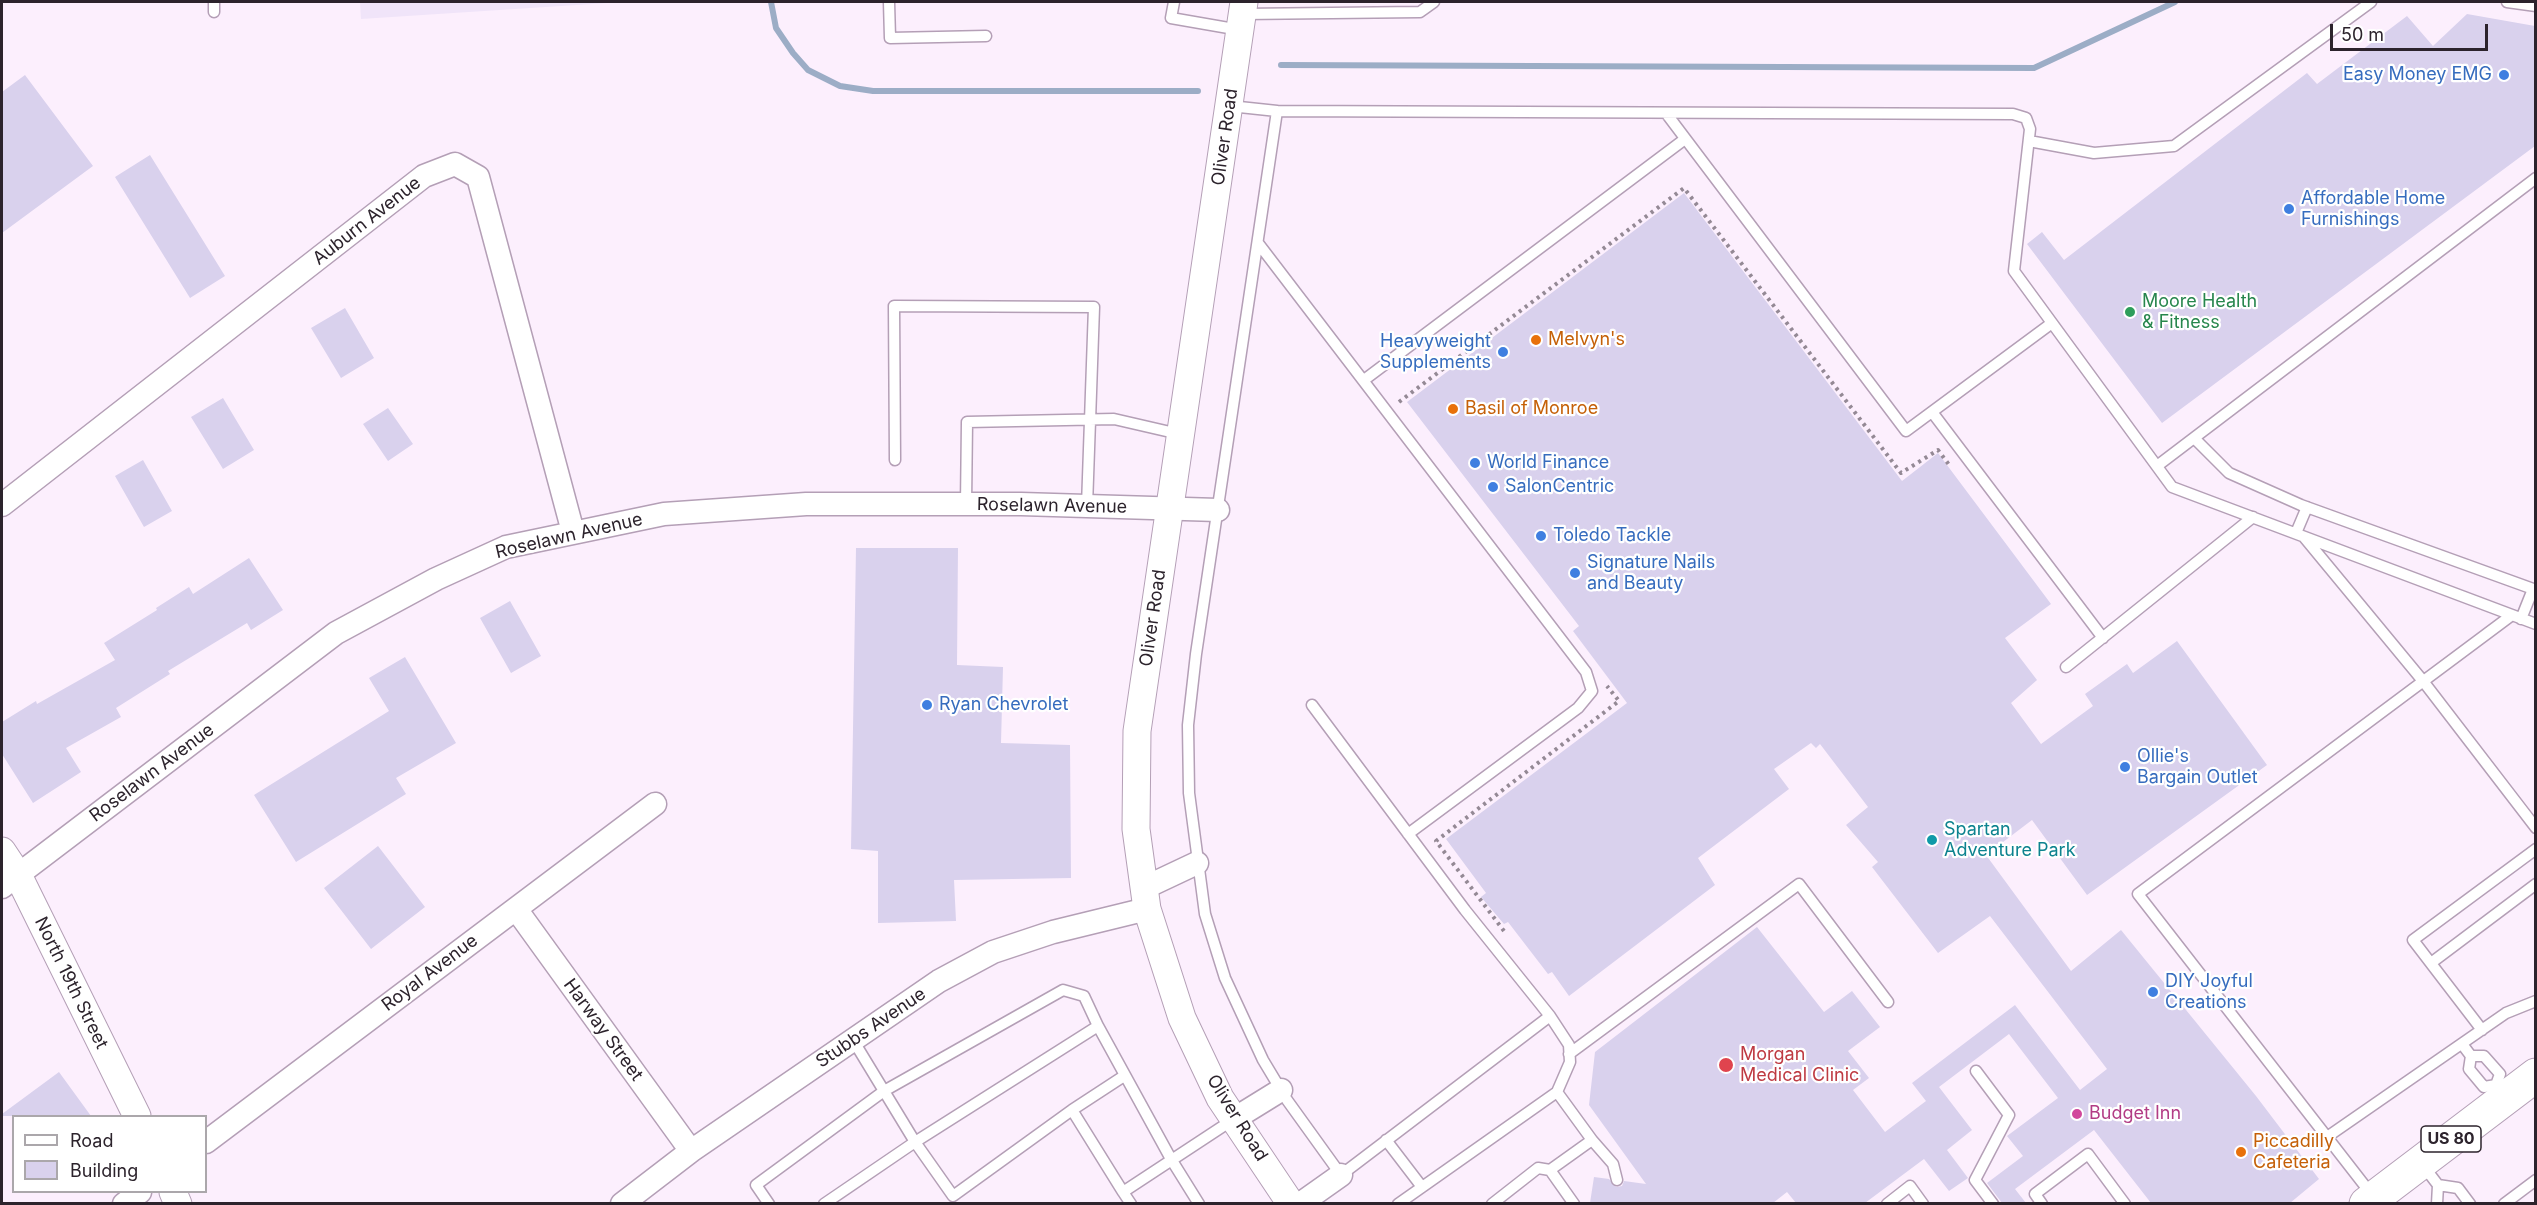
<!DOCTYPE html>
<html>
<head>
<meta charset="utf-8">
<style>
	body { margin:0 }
	#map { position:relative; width:2537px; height:1205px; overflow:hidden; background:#fceffd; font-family:Inter,sans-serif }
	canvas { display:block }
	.frame { position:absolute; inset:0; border:3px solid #2c232c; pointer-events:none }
	.legend { position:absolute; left:12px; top:1115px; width:195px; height:78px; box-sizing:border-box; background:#fff; border:2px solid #aba7ab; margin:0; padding:8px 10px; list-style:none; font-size:18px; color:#2c232c }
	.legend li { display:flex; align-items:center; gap:12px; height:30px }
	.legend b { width:30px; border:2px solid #aba7ab }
	.scale { position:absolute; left:2330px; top:24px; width:158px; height:27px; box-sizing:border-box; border:3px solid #2c232c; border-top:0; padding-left:8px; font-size:18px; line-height:21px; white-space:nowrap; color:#2c232c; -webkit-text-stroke:4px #fff; paint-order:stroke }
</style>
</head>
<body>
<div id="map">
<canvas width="2537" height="1205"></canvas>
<div class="frame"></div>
<ul class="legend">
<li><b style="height:8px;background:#fff"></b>Road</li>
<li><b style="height:16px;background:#d9d1ed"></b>Building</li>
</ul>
<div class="scale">50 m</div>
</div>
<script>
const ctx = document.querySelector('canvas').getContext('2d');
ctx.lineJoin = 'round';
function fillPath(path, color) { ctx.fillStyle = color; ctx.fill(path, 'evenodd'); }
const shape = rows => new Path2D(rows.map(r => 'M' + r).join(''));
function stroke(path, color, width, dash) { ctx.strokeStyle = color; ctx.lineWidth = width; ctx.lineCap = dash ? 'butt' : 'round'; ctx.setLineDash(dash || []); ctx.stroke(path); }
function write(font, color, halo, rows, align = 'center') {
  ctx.font = font + ' Inter,sans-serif'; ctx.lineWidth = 4.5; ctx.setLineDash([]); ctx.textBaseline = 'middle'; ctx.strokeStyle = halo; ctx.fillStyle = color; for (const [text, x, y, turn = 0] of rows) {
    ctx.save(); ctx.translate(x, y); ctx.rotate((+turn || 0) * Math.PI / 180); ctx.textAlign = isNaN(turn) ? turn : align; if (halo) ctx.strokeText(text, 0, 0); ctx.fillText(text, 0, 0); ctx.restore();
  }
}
const industrial = shape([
	[360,2,623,2,361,19]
]);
const stream = shape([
	[771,2,776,28,793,53,808,70,840,86,873,91,1198,91],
	[1281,65,2034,68,2175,2]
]);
const building = shape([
	[2467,14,2535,26,2535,146,2162,423,2027,244,2042,232,2064,260,2307,73,2317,84,2407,16,2433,46],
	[25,75,93,166,2,233,2,92],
	[150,155,225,276,190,298,115,177],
	[1684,193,1902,481,1938,453,2051,604,2005,638,2037,680,2011,703,2041,744,2093,706,2085,694,2127,664,2133,673,2177,641,2267,765,2087,895,2032,820,1986,855,2071,971,2121,930,2256,1096,2319,1179,2290,1203,2151,1203,2094,1130,2015,1189,2026,1203,2002,1203,1987,1183,2023,1156,2007,1136,2058,1098,2009,1034,1939,1087,1972,1130,1947,1150,1968,1178,1949,1191,1924,1159,1865,1203,1796,1203,1787,1192,1773,1203,1590,1203,1594,1177,1609,1179,1616,1187,1622,1186,1624,1181,1646,1184,1589,1105,1595,1052,1757,927,1824,1012,1852,991,1880,1027,1848,1051,1869,1078,1853,1090,1885,1132,1926,1101,1912,1083,2015,1005,2080,1090,2107,1069,1990,916,1938,953,1872,867,1878,862,1846,825,1868,807,1820,744,1816,748,1811,743,1774,769,1789,789,1698,858,1715,885,1569,996,1552,972,1548,974,1508,922,1504,924,1481,897,1486,893,1446,839,1627,703,1573,631,1579,626,1407,402],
	[345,308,374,358,341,378,311,328],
	[223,398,254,450,223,469,191,417],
	[388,408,413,444,388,461,363,424],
	[143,460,172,511,144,527,115,476],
	[856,548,958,548,957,665,1003,667,1001,743,1070,745,1071,878,954,880,956,921,878,923,878,851,851,849],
	[249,558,283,610,251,630,247,623,168,671,170,674,116,708,121,717,66,748,81,772,33,803,2,754,2,722,36,701,37,704,115,660,104,643,157,610,156,608,189,587,193,594],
	[510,601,541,656,511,673,480,618],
	[405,657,456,743,396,778,406,794,296,862,254,795,389,711,369,678],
	[378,846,425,907,371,949,324,888],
	[59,1072,91,1116,2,1116,2,1114]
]);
const path = shape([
	[1399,402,1684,188,1901,473,1938,450,1950,466],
	[1504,931,1436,841,1619,701,1607,686]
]);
const service = shape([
	[214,2,214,12],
	[889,2,890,38,986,36],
	[1174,2,1171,18,1240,30],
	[2507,2,2536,6],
	[1242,14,1420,12,1434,2],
	[1230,106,1277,111,2013,114,2026,118,2030,129,2014,271,2172,487,2536,624],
	[1277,111,1196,654,1188,725,1189,793,1205,914,1225,978,1263,1060,1287,1100,1341,1175,1550,1016],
	[1666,113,1906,431,2052,323],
	[2029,141,2094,153,2174,146,2371,2],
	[1258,243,1586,672,1592,691,1578,708,1408,834],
	[1364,380,1685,139],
	[1932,412,2103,638],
	[2194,438,2229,473,2301,505,2536,590],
	[895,460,894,306,1094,307,1087,506],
	[2157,466,2536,178],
	[966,504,967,422,1114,419,1179,434],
	[2296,533,2307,507],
	[2304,537,2423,681,2536,828],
	[2521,619,2533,589],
	[2066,667,2253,517],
	[1312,705,1465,910,1550,1016,1569,1045,1570,1062,1557,1092,1592,1140,1550,1170,1574,1204],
	[2431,963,2536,884],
	[1098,1026,1171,1159,1199,1204],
	[2482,1030,2413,940,2536,849],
	[853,1040,915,1142,953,1196,1072,1110,1123,1192],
	[2462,1044,2471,1056,2469,1069,2484,1087,2496,1085],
	[1569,1054,1799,884,1888,1002],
	[2471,1056,2484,1056,2500,1074,2496,1085],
	[1976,1071,2009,1115,1975,1180,1993,1204],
	[1072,1110,1124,1076],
	[2327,1137,2506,1013,2536,1001],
	[1386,1140,1422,1187],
	[1592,1140,1613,1164,1617,1180],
	[2422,1164,2438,1185,2437,1204],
	[2438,1185,2458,1188,2470,1204],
	[2372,1195,2138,894,2512,615],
	[769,1204,756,1185,884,1091,1063,990,1084,996,1098,1026,915,1142,824,1204],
	[1131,1204,1123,1192,1234,1119],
	[1398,1204,1557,1092],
	[1492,1204,1538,1168,1550,1170],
	[1887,1204,1910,1186,1923,1204],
	[2042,1204,2035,1194,2088,1154,2125,1204],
	[2504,1204,2536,1180]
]);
const minor = shape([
	[2,505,424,176,455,164,478,177,573,532],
	[2,887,336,633,436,579,506,547,664,514,806,504,1021,504,1218,510],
	[1144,888,1197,863],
	[516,909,691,1151],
	[1234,1119,1281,1090],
	[206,1142,655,804],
	[124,1204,140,1192],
	[622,1204,691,1151,939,981,993,952,1053,932,1147,909],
	[1300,1204,1341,1175]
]);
const tertiary = shape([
	[1244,2,1137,731,1136,829,1147,909,1182,1018,1220,1098,1291,1204],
	[2,851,18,875,137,1116],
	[173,1192,178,1204]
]);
const primary = shape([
	[2366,1204,2536,1075]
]);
const markers = [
	[2504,75,6,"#3f7fe0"],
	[2289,209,6,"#3f7fe0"],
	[2130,312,6,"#2e9e5b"],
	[1536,340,6,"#e8710a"],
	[1503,352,6,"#3f7fe0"],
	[1453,409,6,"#e8710a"],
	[1475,463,6,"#3f7fe0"],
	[1493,487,6,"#3f7fe0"],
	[1541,536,6,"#3f7fe0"],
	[1575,573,6,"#3f7fe0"],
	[927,705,6,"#3f7fe0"],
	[2125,767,6,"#3f7fe0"],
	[1932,840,6,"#0f9aa8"],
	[2153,992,6,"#3f7fe0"],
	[1726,1065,8,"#e0444e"],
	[2077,1114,6,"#d1479c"],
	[2241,1152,6,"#e8710a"]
];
const shields = [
	[2451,1139,60]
];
const shieldNames = [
	["US 80",2451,1139]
];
const shopNames = [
	["Easy Money EMG",2492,75,"right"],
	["Affordable Home",2301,199],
	["Furnishings",2301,220],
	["Heavyweight",1491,342,"right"],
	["Supplements",1491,363,"right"],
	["World Finance",1487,463],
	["SalonCentric",1505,487],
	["Toledo Tackle",1553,536],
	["Signature Nails",1587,563],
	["and Beauty",1587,584],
	["Ryan Chevrolet",939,705],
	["Ollie's",2137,757],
	["Bargain Outlet",2137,778],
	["DIY Joyful",2165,982],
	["Creations",2165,1003]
];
const streetNames = [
	["Oliver Road",1225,137,-82],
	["Auburn Avenue",367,221,-38],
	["Roselawn Avenue",1052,506,1],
	["Roselawn Avenue",569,536,-13],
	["Oliver Road",1153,618,-82],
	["Roselawn Avenue",152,773,-37],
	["Royal Avenue",430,973,-37],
	["North 19th Street",71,983,64],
	["Stubbs Avenue",871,1028,-34],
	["Harway Street",603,1030,54],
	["Oliver Road",1237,1118,58]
];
const leisureNames = [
	["Moore Health",2142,302],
	["& Fitness",2142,323]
];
const foodNames = [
	["Melvyn's",1548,340],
	["Basil of Monroe",1465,409],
	["Piccadilly",2253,1142],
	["Cafeteria",2253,1163]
];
const cultureNames = [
	["Spartan",1944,830],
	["Adventure Park",1944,851]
];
const healthNames = [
	["Morgan",1740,1055],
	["Medical Clinic",1740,1076]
];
const hotelNames = [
	["Budget Inn",2089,1114]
];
fillPath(industrial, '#f0e4f9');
stroke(stream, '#9cadc6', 6);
fillPath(building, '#d9d1ed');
stroke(service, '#b49fb6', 13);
stroke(minor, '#b49fb6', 25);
stroke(tertiary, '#b49fb6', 29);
stroke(primary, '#b49fb6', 35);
stroke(path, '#948995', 4, [3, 4.5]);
stroke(service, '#fff', 10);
stroke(minor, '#fff', 22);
stroke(tertiary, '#fff', 27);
stroke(primary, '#fff', 33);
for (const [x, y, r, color] of markers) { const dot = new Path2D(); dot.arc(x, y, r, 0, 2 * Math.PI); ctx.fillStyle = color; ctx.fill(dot); stroke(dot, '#fff', 2); }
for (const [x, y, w] of shields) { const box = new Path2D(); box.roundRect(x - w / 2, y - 13, w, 26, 4.5); ctx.fillStyle = '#fff'; ctx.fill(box); stroke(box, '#2c232c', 1.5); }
write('bold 16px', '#2c232c', null, shieldNames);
write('18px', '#366cbe', '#fff', shopNames, 'left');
write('18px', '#2c232c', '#fff', streetNames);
write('18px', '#27864d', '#fff', leisureNames, 'left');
write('18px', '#c56008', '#fff', foodNames, 'left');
write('18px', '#0d838f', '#fff', cultureNames, 'left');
write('18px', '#be3a42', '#fff', healthNames, 'left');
write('18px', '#b23c85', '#fff', hotelNames, 'left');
</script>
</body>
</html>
